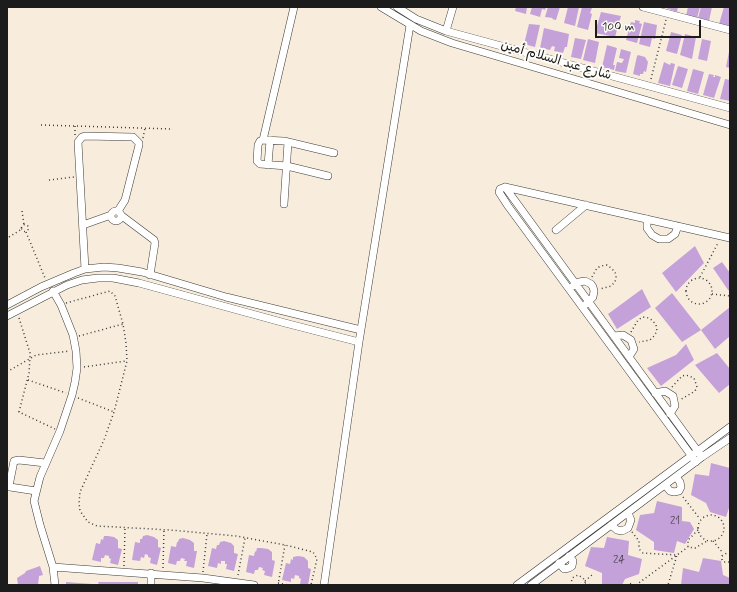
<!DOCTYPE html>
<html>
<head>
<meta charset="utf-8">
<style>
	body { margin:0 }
	#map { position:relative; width:737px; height:592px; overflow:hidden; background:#f8eddc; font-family:Mynerve,sans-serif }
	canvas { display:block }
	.frame { position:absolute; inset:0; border:8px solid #1c1c1c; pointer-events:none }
	.scale { position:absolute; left:595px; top:20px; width:106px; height:18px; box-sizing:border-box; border:2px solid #1c1c1c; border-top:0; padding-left:5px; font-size:12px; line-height:14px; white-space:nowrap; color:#1c1c1c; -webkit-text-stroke:3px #fdfcf7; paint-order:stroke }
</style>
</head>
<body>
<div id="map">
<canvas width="737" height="592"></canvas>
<div class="frame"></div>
<div class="scale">100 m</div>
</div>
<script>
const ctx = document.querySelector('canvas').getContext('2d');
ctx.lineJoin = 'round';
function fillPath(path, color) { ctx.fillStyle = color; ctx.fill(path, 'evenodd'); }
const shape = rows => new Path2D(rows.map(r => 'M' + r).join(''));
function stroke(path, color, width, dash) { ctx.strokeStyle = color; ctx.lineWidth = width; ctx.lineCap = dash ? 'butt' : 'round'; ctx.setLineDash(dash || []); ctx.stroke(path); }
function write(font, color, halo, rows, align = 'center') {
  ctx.font = font + ' Mynerve,"Playpen Sans Arabic",sans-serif'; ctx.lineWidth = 4; ctx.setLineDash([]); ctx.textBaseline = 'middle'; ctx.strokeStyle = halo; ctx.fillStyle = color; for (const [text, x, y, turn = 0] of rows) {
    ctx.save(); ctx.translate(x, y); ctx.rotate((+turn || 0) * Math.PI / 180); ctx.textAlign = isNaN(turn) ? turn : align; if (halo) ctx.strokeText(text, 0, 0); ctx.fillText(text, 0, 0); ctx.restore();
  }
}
const building = shape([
	[516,7,527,7,526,14,515,11],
	[532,7,546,7,545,10,542,9,540,17,530,14],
	[548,7,560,7,556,20,552,19,553,18,545,17],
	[568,7,579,7,575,26,564,23],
	[582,7,592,8,590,13,592,14,588,30,577,27],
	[667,7,678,7,677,12,666,8],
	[688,7,700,7,697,18,686,16],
	[701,7,712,7,709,21,698,18],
	[724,7,730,7,730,27,719,24],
	[601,12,621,16,615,37,595,33],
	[635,20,640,21,639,23,642,24,637,43,626,40,631,22,635,23],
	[644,22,657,25,655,39,652,38,650,47,639,44],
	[529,24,540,25,535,47,524,44],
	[544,28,569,34,567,47,565,47,563,53,554,51,555,47,552,46,550,50,540,48],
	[671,32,682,35,677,54,666,51],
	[685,34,696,37,692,59,680,55],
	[575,38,586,40,581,59,571,57],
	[588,39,599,42,595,63,583,60],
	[702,39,711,41,707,61,698,59],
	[607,45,617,48,613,65,615,65,614,70,602,67],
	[621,49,631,52,626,73,615,71,617,62,622,63,624,59,619,58],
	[729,52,730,52,730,68,726,67],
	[638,55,645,57,648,62,646,72,644,71,643,74,640,74,640,76,633,74,637,56],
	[664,62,670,65,671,63,675,64,670,86,658,83],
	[678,66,688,69,682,88,672,85],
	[693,69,704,72,698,94,687,91],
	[709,74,714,75,713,77,715,77,715,75,721,77,714,98,703,95],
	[725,79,730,80,730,101,720,99],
	[695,246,704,263,676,292,662,273],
	[722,262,730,273,730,291,728,290,713,268],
	[642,289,651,307,617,329,608,314],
	[672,293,701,330,730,307,730,336,715,349,701,330,682,342,655,308],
	[686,344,694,360,661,386,647,368,676,355],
	[717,353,730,369,730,384,719,393,695,365],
	[711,463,730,468,730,505,726,517,710,512,706,503,691,495,695,474,709,476],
	[657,501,682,507,682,521,690,522,694,529,685,544,677,541,674,553,654,550,654,542,636,530,640,515,654,513],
	[147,535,154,537,158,540,158,547,161,548,157,565,150,563,151,558,148,557,148,555,145,554,144,558,141,557,140,561,132,560,135,542,140,543,140,539,142,539,143,536],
	[104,536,108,536,114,537,118,540,118,548,122,549,118,565,110,563,111,559,109,558,109,556,105,555,104,558,101,558,101,562,92,560,96,543,100,544,101,539,103,540],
	[607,537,629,541,628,555,642,559,639,574,625,579,622,585,602,585,602,573,585,566,591,547,604,548],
	[183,538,190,540,194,543,194,551,197,551,194,568,186,566,187,561,184,561,185,559,181,558,180,561,177,561,176,565,168,563,171,546,176,547,177,542,178,542,179,539],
	[224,541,231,543,234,546,234,553,238,554,234,571,226,569,227,564,225,564,225,561,221,561,221,564,218,563,217,568,208,566,212,548,216,549,217,545,219,545,220,542],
	[257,548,261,548,268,549,272,552,272,560,275,561,272,577,264,575,265,571,262,570,263,568,259,567,258,570,255,570,254,574,246,572,249,555,254,556,255,551,256,552],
	[298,556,304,557,308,561,308,568,311,569,308,585,300,584,301,579,299,578,299,576,295,575,294,579,291,578,291,582,282,580,286,563,290,564,291,559,293,560,293,557],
	[703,558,721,561,723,575,730,578,730,585,681,585,683,568,699,572],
	[40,566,43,575,39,576,38,585,18,585,17,578,25,573,26,571],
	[66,582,92,584,92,585,66,585],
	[98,582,138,582,138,585,99,585]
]);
const path = shape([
	[651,79,666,20],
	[41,125,173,129],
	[75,126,75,135],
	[143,138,145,128],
	[49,180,74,177],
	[22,211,24,225],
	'21.5 228a3.5 3.5 0 1 1 7 0a3.5 3.5 0 1 1-7 0Z',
	[26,232,45,278],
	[9,237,22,229],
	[592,277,597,268,601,266,607,265,611,268,615,272,616,277,615,282,611,286,600,289],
	[700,277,718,243],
	'686 291a13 13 0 1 1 26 0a13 13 0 1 1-26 0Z',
	[712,294,730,296],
	[66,303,110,291,115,296,123,324,126,343,127,361,114,412,104,440,80,492,79,503,80,511,88,522,97,526,170,530,236,536,285,545,313,552,317,559,311,585],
	[19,318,30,353,30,358,29,373,19,412,55,429],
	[631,332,638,320,643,317,649,318,653,321,656,325,657,331,654,336,650,340,639,342],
	[79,336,123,324],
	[84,367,126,361],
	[7,372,36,355,70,351],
	[28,380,66,393],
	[672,387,682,376,686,375,694,378,697,387,695,391,680,400],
	[78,398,114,412],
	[683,497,700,519],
	'698 528a13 13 0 1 1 26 0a13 13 0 1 1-26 0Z',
	[698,530,688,540,688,547,695,548,707,541],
	[632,532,639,541,639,546,640,550,643,553,677,555,668,585],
	[713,541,723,553],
	[730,554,727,553,722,556,722,560,724,562,730,562],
	[124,566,125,528],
	[163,568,164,530],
	[203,572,207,534],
	[238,575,245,538],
	[585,581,593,574],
	[278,583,288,585],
	[585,584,593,585],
	[278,585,285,545],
	[571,585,572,578,578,575,583,578,585,581,585,585],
	[627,585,629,583,633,585],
	[636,585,688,547]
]);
const minor = shape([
	[381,7,421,31,452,43,730,125],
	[397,7,416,19,446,31,730,108],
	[643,7,730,30],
	[446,31,453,7],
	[263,140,294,7],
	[268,165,270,140],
	[328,176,287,166,260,164,257,161,258,145,260,141,263,140,284,141,334,153],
	[505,187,702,457],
	[284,204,288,142],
	'111 216a5 5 0 1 1 10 0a5 5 0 1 1-10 0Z',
	[122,216,154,240,155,243,150,275],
	[647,219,647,228,652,235,659,239,668,239,675,234,678,226],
	[83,225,111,215],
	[556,230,586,205],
	[85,269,78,142,82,137,85,136,133,137,139,143,139,145,125,200,118,211],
	[573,286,579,282,585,281,591,284,593,287,594,291,593,297,585,305],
	[53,291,61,305,73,335,76,351,77,368,75,382,72,395,60,431,40,477,34,501,40,525,53,567,55,585],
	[7,305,41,287,74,273,85,269,104,267,118,268,142,272,226,297,361,330],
	[7,316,67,285,82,280,98,278,113,278,139,283,285,323,359,342],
	[614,336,623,335,631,340,634,349,629,357],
	[655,393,665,391,673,396,675,406,670,414],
	[696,462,569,289,508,206,499,192,500,189,505,187,730,238],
	[665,485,670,491,674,492,679,491,681,487,680,482,676,477],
	[36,491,10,487,9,486,14,461,19,460,45,463],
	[611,525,617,530,622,531,628,528,631,520,628,513],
	[559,563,564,569,569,568,572,566,573,561,569,556],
	[53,567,203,578,254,585],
	[151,573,151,585],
	[324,585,359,342,410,25],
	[517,585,730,427],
	[531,585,702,457,730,438]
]);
const numberNames = [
	["21",675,522],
	["24",619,561]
];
const streetNames = [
	["شارع عبد السلام أمين",556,61,16]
];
fillPath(building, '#c5a1d9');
stroke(minor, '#3d3b39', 8);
stroke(path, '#3d3b39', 1.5, [1, 3]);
stroke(minor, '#fff', 7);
write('11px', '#463d4b', null, numberNames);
write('13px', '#1c1c1c', '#fdfcf7', streetNames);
</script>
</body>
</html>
